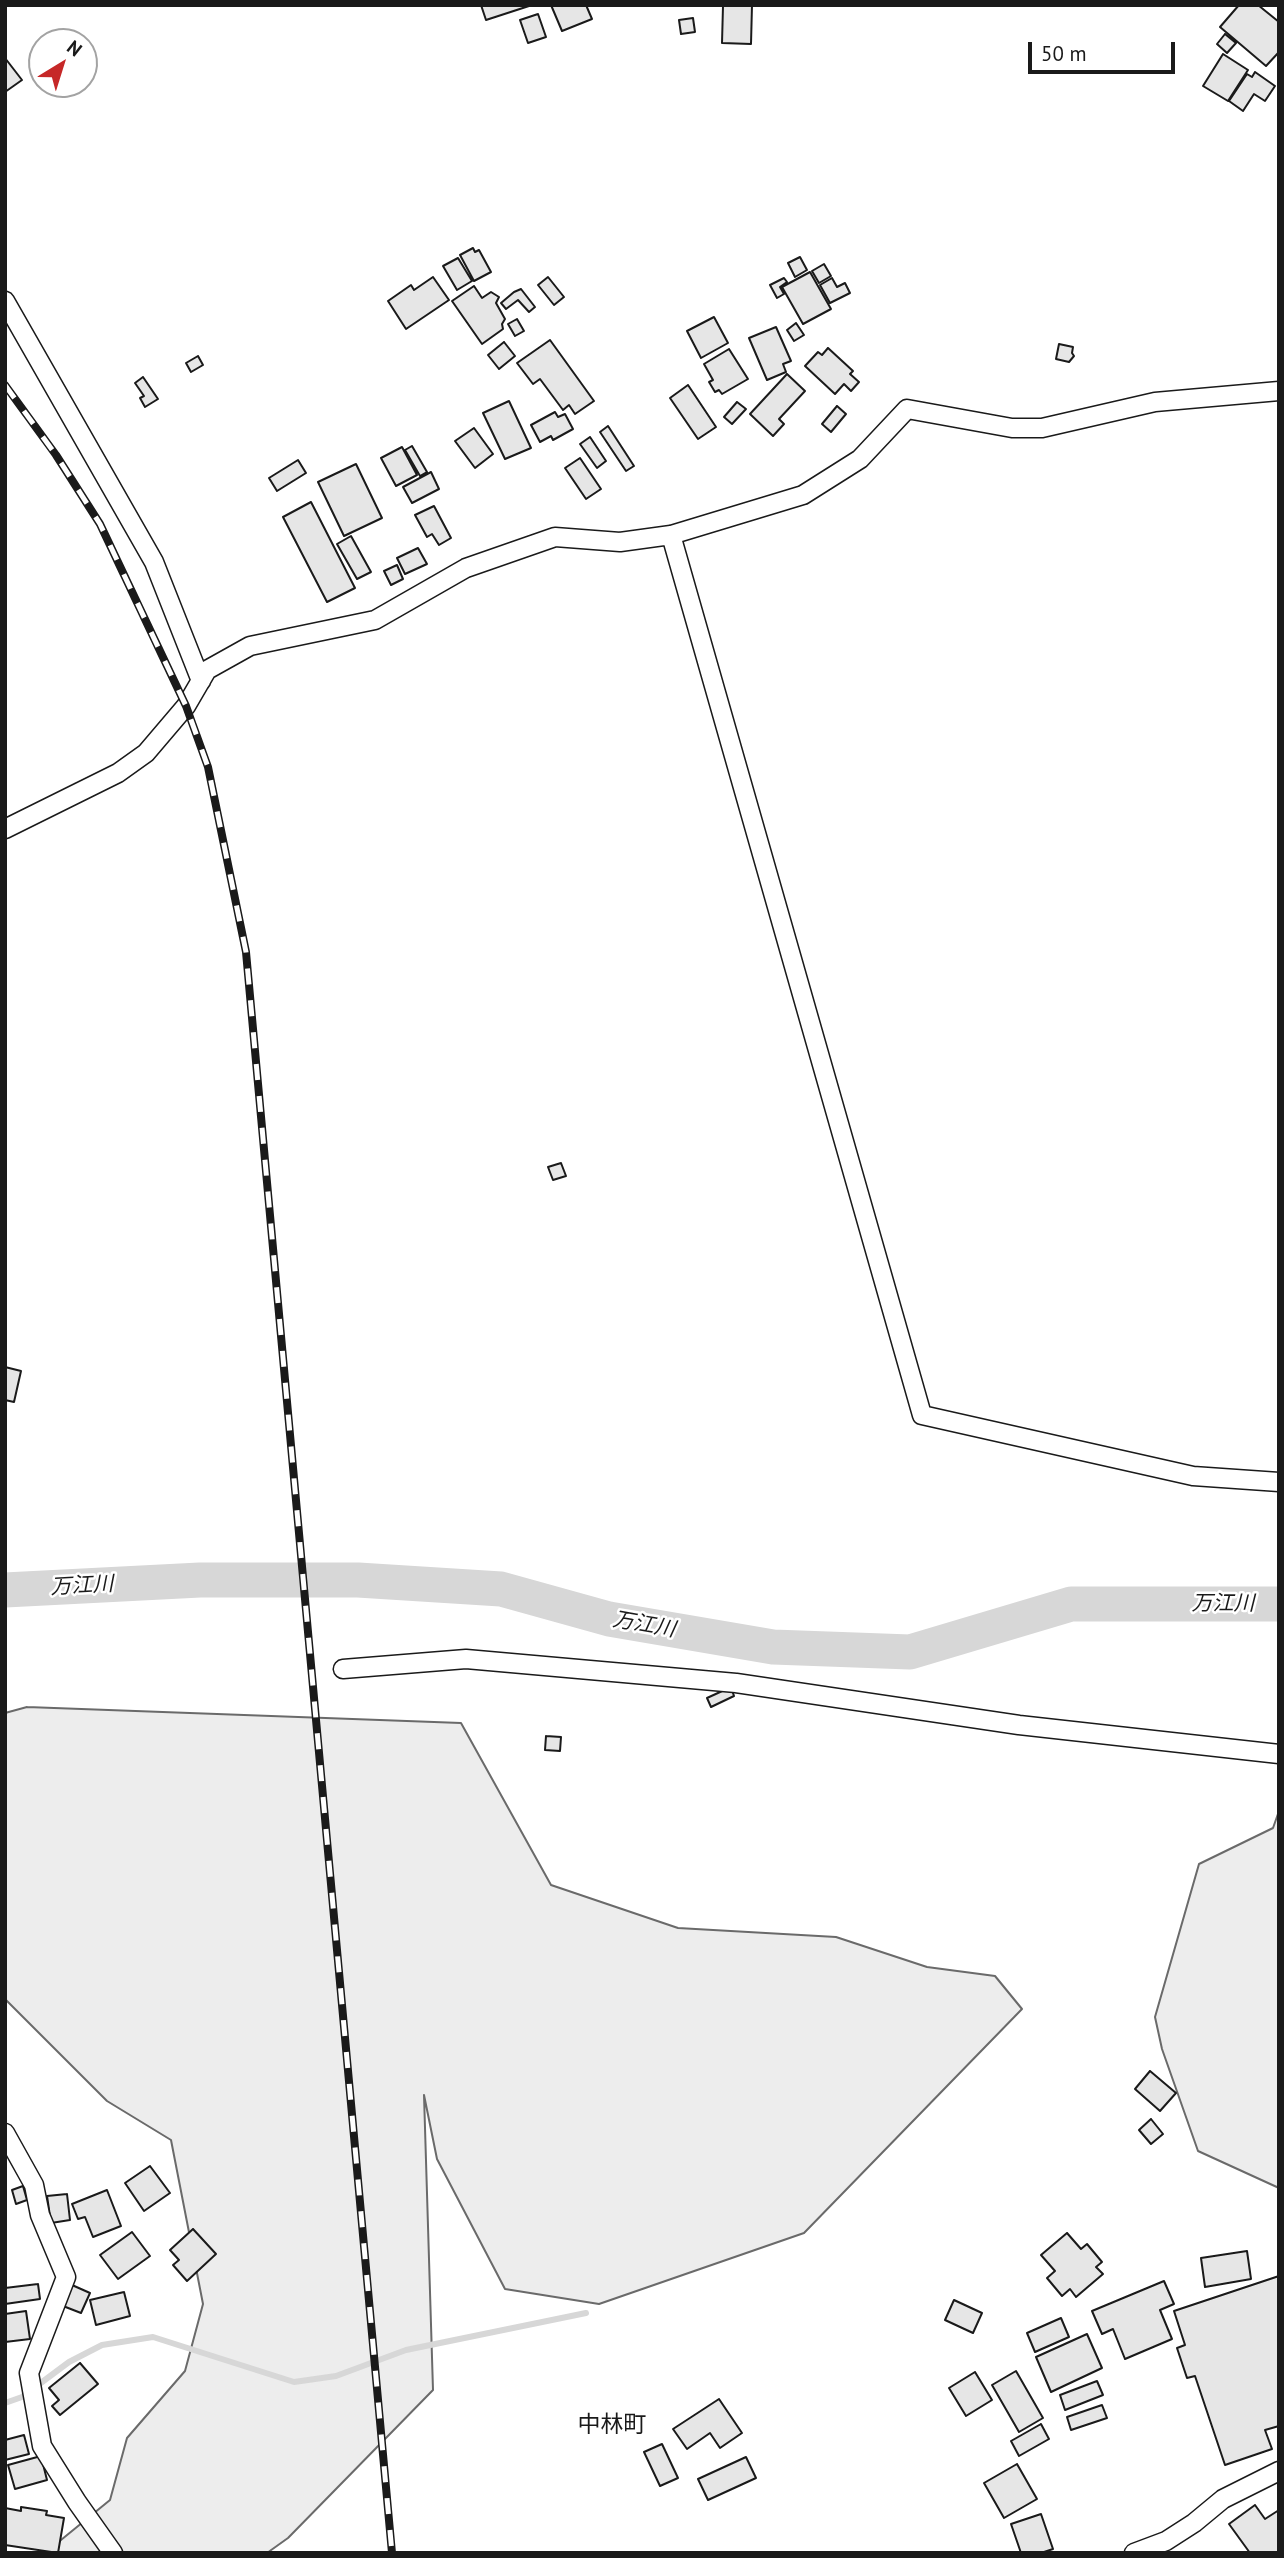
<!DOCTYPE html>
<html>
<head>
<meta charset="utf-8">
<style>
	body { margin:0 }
	#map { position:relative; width:1284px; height:2558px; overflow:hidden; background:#fff; font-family:"PT Sans",sans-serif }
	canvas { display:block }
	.frame { position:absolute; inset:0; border:7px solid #1a1a1a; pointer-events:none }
	.north { position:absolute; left:28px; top:28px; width:70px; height:70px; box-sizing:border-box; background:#fff; border:2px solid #a3a3a3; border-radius:50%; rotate:38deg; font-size:19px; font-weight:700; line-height:28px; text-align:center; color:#1a1a1a }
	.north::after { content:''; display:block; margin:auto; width:24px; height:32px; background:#c62828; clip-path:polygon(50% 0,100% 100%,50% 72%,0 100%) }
	.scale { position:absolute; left:1028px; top:42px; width:147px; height:32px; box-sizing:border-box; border:4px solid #1a1a1a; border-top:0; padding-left:9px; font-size:21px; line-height:24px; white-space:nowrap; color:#1a1a1a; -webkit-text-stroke:5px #fff; paint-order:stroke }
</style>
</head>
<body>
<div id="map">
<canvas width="1284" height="2558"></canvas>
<div class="frame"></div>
<div class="north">N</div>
<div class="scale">50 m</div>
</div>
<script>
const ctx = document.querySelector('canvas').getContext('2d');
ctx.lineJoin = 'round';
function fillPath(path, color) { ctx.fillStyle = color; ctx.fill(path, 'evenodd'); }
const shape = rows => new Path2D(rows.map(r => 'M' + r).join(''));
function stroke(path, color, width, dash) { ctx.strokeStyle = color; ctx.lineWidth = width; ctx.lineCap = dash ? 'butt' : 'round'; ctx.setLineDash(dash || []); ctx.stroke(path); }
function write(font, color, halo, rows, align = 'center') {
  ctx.font = font + ' "PT Sans","Noto Sans JP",sans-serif'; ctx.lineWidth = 5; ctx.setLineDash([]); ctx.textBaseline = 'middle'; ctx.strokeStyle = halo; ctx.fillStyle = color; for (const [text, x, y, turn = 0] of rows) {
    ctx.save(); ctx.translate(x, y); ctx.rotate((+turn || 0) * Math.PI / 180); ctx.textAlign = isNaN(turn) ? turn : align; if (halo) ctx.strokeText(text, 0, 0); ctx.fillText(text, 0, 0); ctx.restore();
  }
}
const green = shape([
	[27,1707,461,1723,551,1885,678,1928,836,1937,927,1967,995,1976,1022,2009,804,2233,599,2304,505,2289,437,2159,424,2095,433,2390,288,2538,267,2553,45,2553,110,2500,127,2438,185,2371,203,2304,171,2140,107,2101,5,1999,5,1713,27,1707],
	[1279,1811,1279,2188,1198,2151,1162,2049,1155,2017,1199,1864,1273,1828,1279,1811]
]);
const stream = shape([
	[5,2403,22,2397,69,2362,102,2345,153,2337,294,2382,336,2376,406,2350,586,2313]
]);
const river = shape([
	[5,1590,200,1580,358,1580,501,1589,609,1619,773,1647,910,1652,1071,1604,1279,1604]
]);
const building = shape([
	[481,5,529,5,529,6,486,20,481,5],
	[551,5,586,5,592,19,562,31,551,5],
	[730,5,752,5,751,44,722,43,723,6,730,5],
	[1239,5,1258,5,1279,22,1279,52,1266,66,1220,27,1239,5],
	[538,14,546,37,528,43,520,20,538,14],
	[693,18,695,32,681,34,679,20,693,18],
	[1225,34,1236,43,1227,53,1217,44,1225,34],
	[1223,54,1248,70,1228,101,1203,86,1223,54],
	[5,58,22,80,5,92,5,58],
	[1255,72,1275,86,1265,101,1254,94,1243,111,1229,101,1247,74,1252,77,1255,72],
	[473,248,475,252,479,250,491,272,474,281,460,255,473,248],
	[800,257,807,270,795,277,788,263,800,257],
	[458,258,472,281,457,290,443,266,458,258],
	[824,264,831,276,819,283,812,271,824,264],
	[810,272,831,309,803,324,782,287,810,272],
	[433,277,449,300,406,329,388,301,411,285,414,290,433,277],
	[548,277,564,297,554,305,538,285,548,277],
	[784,278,787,282,780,287,784,294,777,298,770,285,784,278],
	[832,278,837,287,845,283,850,293,830,303,820,285,832,278],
	[474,286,482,298,491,292,499,297,496,303,505,319,502,324,503,329,482,344,452,301,474,286],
	[521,289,535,307,529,312,518,300,506,309,501,303,514,292,521,289],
	[714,317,728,343,701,358,687,331,714,317],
	[517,319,524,331,515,336,508,324,517,319],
	[796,323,804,335,794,341,787,330,796,323],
	[776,327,791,361,783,364,786,372,767,380,749,338,776,327],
	[550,340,594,401,575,414,569,405,563,410,540,379,533,384,517,363,550,340],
	[504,342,515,356,499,369,488,355,504,342],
	[1059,344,1073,347,1072,353,1074,356,1069,362,1056,359,1059,344],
	[828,348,853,371,850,374,859,382,851,391,844,384,835,394,805,366,818,352,822,355,828,348],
	[729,349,748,379,722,394,719,390,715,392,709,382,713,380,704,364,729,349],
	[198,356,203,365,191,372,186,363,198,356],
	[787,374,805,391,779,419,784,424,773,436,750,414,787,374],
	[143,377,158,399,145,407,140,398,144,396,135,383,143,377],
	[688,385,716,427,698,439,670,398,688,385],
	[509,401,531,448,505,459,483,413,509,401],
	[737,402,746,409,732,424,724,417,737,402],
	[837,406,846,414,831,432,822,424,837,406],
	[555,412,558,417,565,414,573,429,553,440,551,436,540,442,531,425,555,412],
	[608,426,634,466,626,471,600,432,608,426],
	[474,428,493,454,475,468,455,441,474,428],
	[590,437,606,461,597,468,580,444,590,437],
	[412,446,427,472,420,476,405,450,412,446],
	[402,447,417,475,396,486,381,458,402,447],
	[580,458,601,489,586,499,565,468,580,458],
	[298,460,306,473,277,491,269,478,298,460],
	[356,464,382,518,344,536,318,482,356,464],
	[431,472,439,489,412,503,403,487,431,472],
	[311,502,355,588,327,602,283,517,311,502],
	[434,506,451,538,439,545,432,534,427,537,415,515,434,506],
	[351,536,371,572,357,579,337,544,351,536],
	[418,548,427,564,405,574,397,558,418,548],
	[397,565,403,579,391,585,384,571,397,565],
	[561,1163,566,1176,553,1180,548,1167,561,1163],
	[5,1367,21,1371,14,1402,5,1400,5,1367],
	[731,1687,734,1696,711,1707,707,1698,731,1687],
	[546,1736,561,1737,560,1751,545,1750,546,1736],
	[1150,2071,1176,2093,1160,2111,1135,2089,1150,2071],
	[1151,2119,1163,2134,1151,2144,1139,2130,1151,2119],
	[150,2166,170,2193,144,2211,125,2183,150,2166],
	[23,2186,27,2200,16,2204,12,2190,23,2186],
	[107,2190,121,2226,93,2237,85,2217,78,2219,72,2204,107,2190],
	[67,2194,70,2220,51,2223,47,2196,67,2194],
	[193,2229,216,2254,187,2281,173,2265,179,2260,170,2250,193,2229],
	[132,2232,150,2256,118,2279,100,2255,132,2232],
	[1067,2233,1081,2249,1087,2244,1102,2262,1096,2267,1103,2274,1076,2297,1070,2289,1062,2296,1047,2278,1055,2271,1041,2255,1067,2233],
	[1247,2251,1251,2279,1205,2287,1201,2258,1247,2251],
	[1279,2276,1279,2426,1265,2430,1272,2449,1225,2465,1195,2376,1187,2378,1177,2348,1185,2345,1174,2311,1279,2276],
	[1164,2281,1174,2304,1160,2310,1172,2339,1125,2359,1113,2329,1102,2334,1092,2311,1164,2281],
	[38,2284,40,2299,5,2304,5,2288,38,2284],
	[72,2285,90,2293,81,2313,63,2306,72,2285],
	[124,2292,130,2316,96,2325,90,2300,124,2292],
	[954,2300,982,2313,973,2333,945,2320,954,2300],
	[26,2311,30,2339,5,2342,5,2314,26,2311],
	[1061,2318,1069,2337,1035,2352,1027,2333,1061,2318],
	[1087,2334,1102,2368,1051,2392,1036,2357,1087,2334],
	[80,2363,98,2384,60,2415,52,2406,59,2400,49,2388,80,2363],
	[1016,2371,1043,2418,1019,2432,992,2385,1016,2371],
	[975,2372,992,2400,966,2416,949,2388,975,2372],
	[1097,2381,1103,2395,1065,2410,1060,2395,1097,2381],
	[719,2399,742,2433,720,2448,710,2433,687,2449,673,2429,719,2399],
	[1102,2405,1107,2418,1071,2430,1067,2417,1102,2405],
	[1041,2424,1049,2439,1019,2456,1011,2441,1041,2424],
	[24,2435,29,2454,5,2460,5,2440,24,2435],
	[662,2444,678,2478,660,2486,644,2452,662,2444],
	[41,2456,47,2480,15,2489,8,2465,41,2456],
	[746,2457,756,2478,708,2500,698,2479,746,2457],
	[1017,2464,1037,2499,1004,2518,984,2483,1017,2464],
	[1255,2505,1265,2519,1279,2510,1279,2553,1250,2553,1229,2524,1255,2505],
	[21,2507,47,2511,46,2515,64,2518,58,2553,5,2545,5,2508,21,2511,21,2507],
	[1041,2514,1053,2549,1041,2553,1021,2553,1011,2524,1041,2514]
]);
const minor = shape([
	[5,301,154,562,201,681],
	[671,535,922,1415,1193,1476,1279,1482],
	[5,829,118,773,146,753,186,706,207,670,250,646,375,620,466,568,555,537,620,542,671,535,803,495,860,459,907,409,1012,428,1042,428,1155,402,1279,391],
	[343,1669,466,1659,736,1683,1019,1725,1279,1754],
	[5,2133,34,2185,40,2215,66,2277,29,2373,42,2446,77,2502,113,2553],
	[1134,2553,1166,2541,1194,2523,1223,2499,1279,2471]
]);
const rail = shape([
	[5,385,56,455,100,524,186,706,208,767,246,952,392,2553]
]);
const waterNames = [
	["万江川",82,1586,-3],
	["万江川",1223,1604],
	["万江川",644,1625,10]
];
const quarterNames = [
	["中林町",612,2425]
];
fillPath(green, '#ededed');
stroke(green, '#6a6a6a', 2);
stroke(stream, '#d7d7d7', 6);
stroke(river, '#d7d7d7', 35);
fillPath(building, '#e6e6e6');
stroke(building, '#1a1a1a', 2);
stroke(minor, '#1a1a1a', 21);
stroke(minor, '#fff', 18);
stroke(rail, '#1a1a1a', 8);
stroke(rail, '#fff', 5, [16]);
write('italic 21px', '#1a1a1a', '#fff', waterNames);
write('23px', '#1a1a1a', '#fff', quarterNames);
</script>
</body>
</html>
